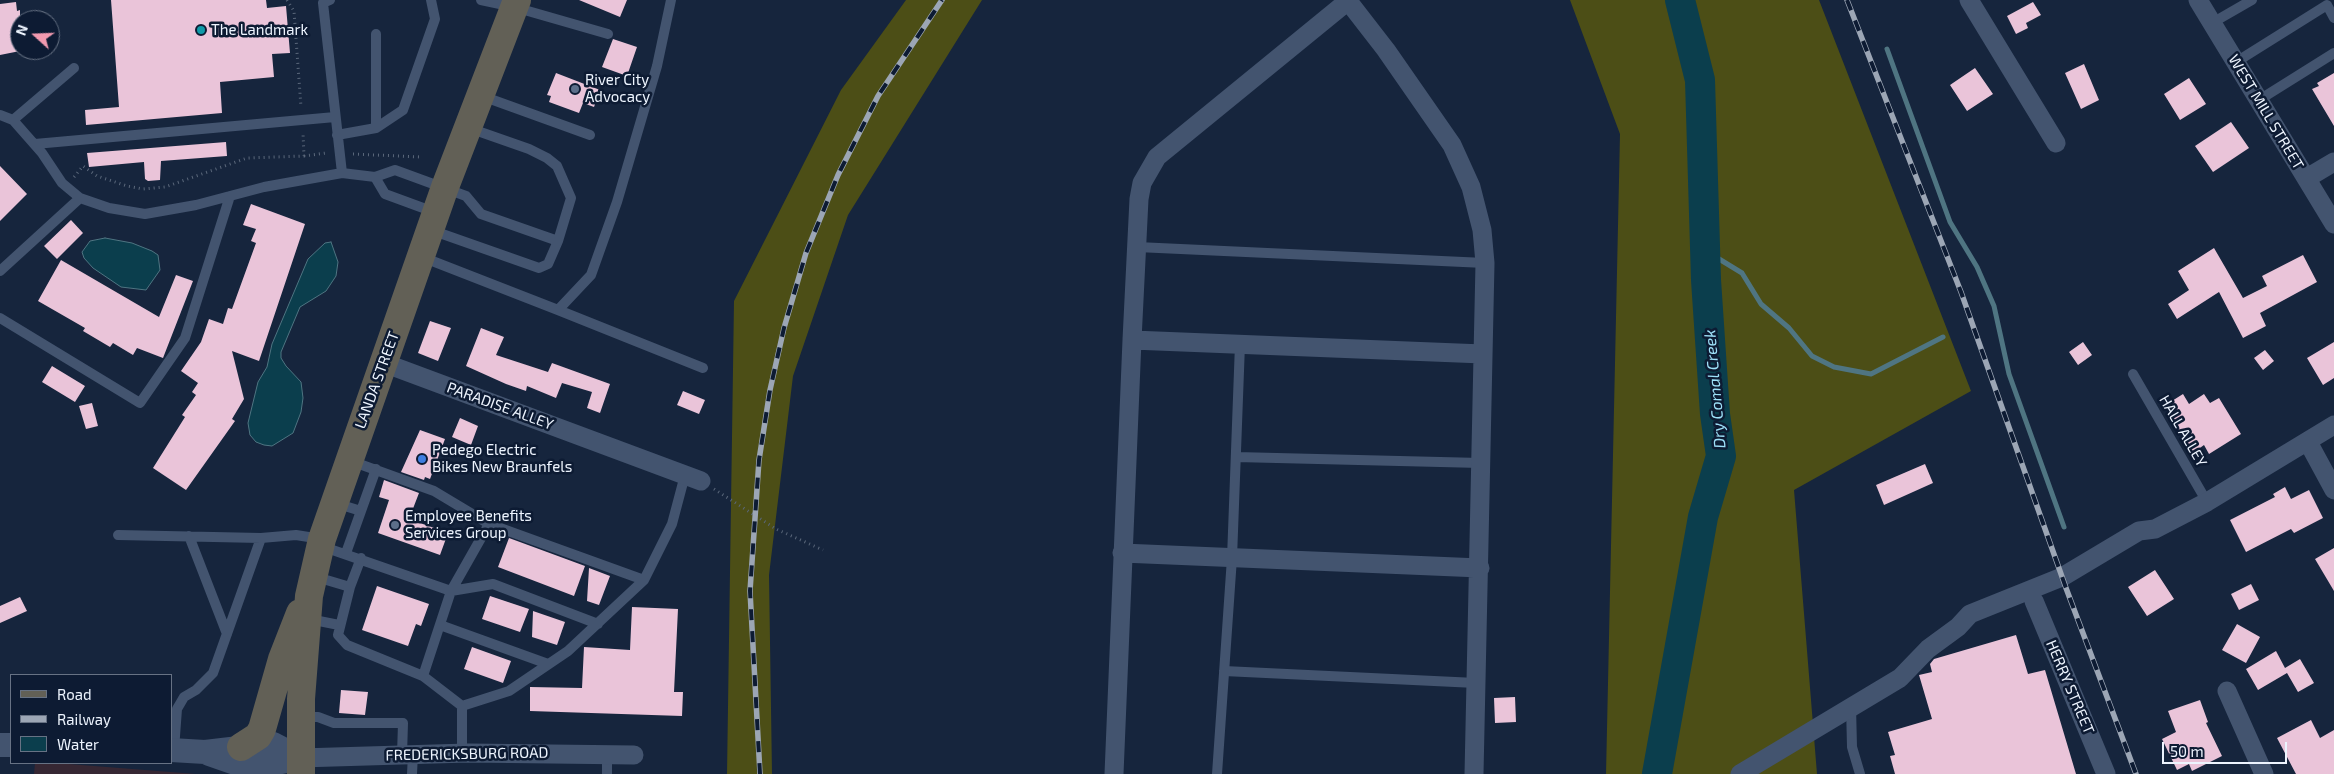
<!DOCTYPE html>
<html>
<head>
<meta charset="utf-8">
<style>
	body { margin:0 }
	#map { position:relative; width:2334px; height:774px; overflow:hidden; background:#16253d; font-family:"Exo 2",sans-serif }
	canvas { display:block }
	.legend { position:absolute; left:10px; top:674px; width:162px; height:90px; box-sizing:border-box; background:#0d1b33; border:1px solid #677284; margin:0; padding:6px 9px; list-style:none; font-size:15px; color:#edf4fe }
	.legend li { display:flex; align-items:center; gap:10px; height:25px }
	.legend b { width:25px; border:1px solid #677284 }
	.north { position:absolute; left:10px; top:10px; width:50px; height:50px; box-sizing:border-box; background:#0d1b33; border:1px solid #677284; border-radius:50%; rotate:290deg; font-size:14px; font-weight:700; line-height:20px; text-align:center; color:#edf4fe }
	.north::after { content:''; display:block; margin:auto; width:18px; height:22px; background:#f29ab0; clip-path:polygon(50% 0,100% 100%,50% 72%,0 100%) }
	.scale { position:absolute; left:2162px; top:742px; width:125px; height:22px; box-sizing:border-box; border:2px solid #edf4fe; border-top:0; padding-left:6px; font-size:15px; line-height:18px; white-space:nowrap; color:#edf4fe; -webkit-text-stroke:4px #0d1b33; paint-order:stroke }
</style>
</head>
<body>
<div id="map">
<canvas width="2334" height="774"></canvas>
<ul class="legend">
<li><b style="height:6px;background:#626056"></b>Road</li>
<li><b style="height:6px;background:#9ca6b5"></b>Railway</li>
<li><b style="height:14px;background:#0b3e4d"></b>Water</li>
</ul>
<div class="north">N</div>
<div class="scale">50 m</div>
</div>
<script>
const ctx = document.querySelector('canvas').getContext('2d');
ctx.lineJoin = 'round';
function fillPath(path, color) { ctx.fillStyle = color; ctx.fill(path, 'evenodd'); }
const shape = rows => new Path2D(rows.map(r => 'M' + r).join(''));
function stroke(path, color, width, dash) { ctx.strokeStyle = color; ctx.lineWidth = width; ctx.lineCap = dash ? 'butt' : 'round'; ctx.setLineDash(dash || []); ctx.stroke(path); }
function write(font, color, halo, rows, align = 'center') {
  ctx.font = font + ' "Exo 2",sans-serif'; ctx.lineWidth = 5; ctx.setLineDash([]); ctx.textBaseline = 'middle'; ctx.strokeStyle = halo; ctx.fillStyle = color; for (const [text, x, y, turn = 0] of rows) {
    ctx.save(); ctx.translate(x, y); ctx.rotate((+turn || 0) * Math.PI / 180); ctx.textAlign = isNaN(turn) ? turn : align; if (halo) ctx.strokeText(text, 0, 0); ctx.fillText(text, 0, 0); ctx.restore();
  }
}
const commercial = shape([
	[35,763,56,763,196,774,34,774]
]);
const forest = shape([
	[906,0,982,0,848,215,793,376,769,575,772,774,727,774,734,301,841,90],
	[1570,0,1819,0,1971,391,1794,490,1817,774,1606,774,1620,134]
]);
const water = shape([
	[105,238,132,243,152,251,158,255,160,270,146,290,121,287,93,268,84,258,82,252,90,241,105,238],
	[331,242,338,262,336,276,326,291,300,307,281,352,281,358,286,366,301,382,303,398,301,412,293,433,272,446,264,445,256,442,250,435,248,423,258,382,267,367,272,344,308,259,325,243,331,242]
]);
const stream = shape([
	[1887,49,1950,222,1977,267,1994,306,2009,374,2064,527],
	[1706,251,1742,273,1761,304,1789,328,1812,356,1834,367,1871,374,1943,337]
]);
const river = shape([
	[1657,774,1703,517,1721,456,1715,414,1706,280,1700,80,1680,0]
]);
const building = shape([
	[111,0,266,0,267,8,286,6,290,53,272,54,274,77,220,82,222,113,86,125,85,110,119,107],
	[579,0,627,0,620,17],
	[16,2,17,11,20,10,20,51,0,55,0,4],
	[2033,2,2041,15,2026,23,2028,28,2016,34,2007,16],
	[613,39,637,47,627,76,602,67],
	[2084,64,2099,100,2081,109,2065,73],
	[1975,68,1993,94,1967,111,1950,85],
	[556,73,600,90,594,107,583,103,579,113,549,102,551,96,547,95],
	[2334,73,2334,126,2312,89,2319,86,2317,83],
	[2189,78,2206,104,2180,120,2164,94],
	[2231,122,2249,148,2213,172,2195,146],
	[226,142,227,156,161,161,160,180,148,181,145,179,144,162,89,167,87,153],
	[0,166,27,194,0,221],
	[251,204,305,224,259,361,232,351,244,399,232,419,235,421,186,490,153,468,185,417,182,415,196,395,192,392,198,383,181,371,201,342,209,319,223,324,228,308,232,309,256,243,251,241,256,229,243,225],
	[71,220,83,233,57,259,44,246],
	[2214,248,2243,298,2267,286,2262,276,2303,255,2317,282,2260,313,2266,326,2243,338,2219,292,2177,319,2168,304,2189,290,2178,271],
	[61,260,159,317,176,275,193,281,163,358,137,348,133,355,113,343,110,347,83,331,85,328,38,301],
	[430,321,451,328,438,361,418,353],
	[481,328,504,337,496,355,548,372,552,363,610,384,600,413,587,408,592,392,562,383,556,398,527,386,526,391,506,384,466,366],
	[2083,342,2092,355,2078,365,2069,352],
	[2334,342,2334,378,2323,385,2307,358],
	[2265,350,2274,361,2263,370,2254,358],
	[52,366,85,386,75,402,42,382],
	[683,391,705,400,699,414,677,405],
	[2183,394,2189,404,2204,394,2210,403,2219,398,2241,434,2209,454,2204,445,2193,453,2164,406],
	[92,403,98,426,86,429,79,406],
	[460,418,478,426,471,445,452,437],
	[420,430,445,439,430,479,425,477,424,480,401,472],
	[1925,464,1933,483,1884,505,1876,485],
	[384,480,419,493,409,519,448,533,440,555,378,533,389,500,379,497],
	[2285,487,2291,499,2309,490,2323,518,2294,533,2291,529,2246,552,2230,520,2275,497,2273,494],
	[509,538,585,566,574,596,498,567],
	[2334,548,2334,591,2315,559],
	[589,568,610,576,599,605,587,601],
	[2155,570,2174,599,2147,616,2128,587],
	[2251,584,2259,600,2239,610,2231,594],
	[377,586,429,604,421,626,416,624,408,646,362,630],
	[490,596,529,609,520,632,482,619],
	[20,597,27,611,0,623,0,606],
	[632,607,678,609,674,692,683,692,682,716,530,711,530,687,582,688,584,647,630,650],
	[533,611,565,622,557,645,532,637],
	[2237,624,2260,637,2246,663,2222,650],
	[2016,635,2028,674,2045,670,2076,774,1895,774,1890,756,1895,755,1888,732,1932,719,1919,675,1932,672,1930,664,1934,659],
	[472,647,511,661,503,683,464,669],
	[2276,651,2285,668,2300,659,2314,683,2298,692,2287,673,2258,690,2246,669],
	[341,690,368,692,365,715,339,713],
	[1515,697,1516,722,1495,723,1494,698],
	[2200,700,2208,722,2206,723,2222,756,2192,771,2189,764,2177,770,2162,739,2176,732,2168,711],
	[2311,720,2320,738,2334,730,2334,774,2296,774,2277,738]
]);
const path = shape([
	[287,0,294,11,301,107],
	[353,154,421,157],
	[304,156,326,153],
	[74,177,83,166,97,176,127,186,143,189,165,187,247,158,304,156,303,133],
	[714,489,776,529,823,550]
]);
const service = shape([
	[330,0,323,3,342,173],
	[481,0,514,7,608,34],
	[2212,23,2252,0],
	[376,34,376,128],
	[2236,62,2327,5,2334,18],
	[482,96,590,135],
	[2259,100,2334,53],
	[0,115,13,120,42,153,62,183,80,198,109,208,145,214,196,205,264,187,342,173,375,177,395,170,466,196,481,214,558,241],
	[13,120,74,68],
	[337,135,376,128,403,110,435,19,431,0],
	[35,144,335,117],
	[375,177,385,194,434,212],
	[431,230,539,268,548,264,558,241,571,198,557,166,547,158,529,149,469,128],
	[1137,247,1485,263],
	[422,257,558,310,591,275,617,202,657,66,671,0],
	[0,271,80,198],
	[558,310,703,368],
	[0,318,140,403,185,338,230,196],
	[2133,374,2207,502],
	[1236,457,1481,463],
	[351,461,434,491,489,524,644,580],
	[335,503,361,511],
	[118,535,261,538],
	[189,536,227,634],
	[321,546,451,591,423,676],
	[346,553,376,469],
	[361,558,350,587,338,635,347,645,423,676,462,706,462,753],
	[313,576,350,587],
	[451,591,493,584,598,624],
	[451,591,489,524],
	[309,619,339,625],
	[440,625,548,664],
	[1224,671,1476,683],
	[462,706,509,691,568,651,644,580,672,524,685,475],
	[1851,706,1852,747,1860,774],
	[302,717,318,717,334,723,403,723,402,755],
	[174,750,177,709,184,697,196,690,213,673,261,538,296,535,321,539],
	[412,774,413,754],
	[607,774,607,754],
	[1217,774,1232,558,1240,344]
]);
const minor = shape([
	[1969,0,2056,143],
	[2198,0,2334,224],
	[2307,178,2334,162],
	[1132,340,1483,354],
	[384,363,701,481],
	[2308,442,2334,490],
	[1122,553,1480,568],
	[2034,601,2106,774],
	[2227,691,2264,774],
	[300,758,468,753,634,755],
	[1114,774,1132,340,1139,199,1142,183,1157,157,1348,1,1386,50,1452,145,1471,187,1482,230,1485,263,1474,774],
	[1740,774,1900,678,1928,649,1958,627,1970,614,2062,577,2139,531,2155,529,2207,502,2334,425]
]);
const tertiary = shape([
	[0,745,11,745],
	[171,750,205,752,273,744,300,758],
	[209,754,238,764,272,764,300,758]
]);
const secondary = shape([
	[241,747,258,736,262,729,282,659,300,613],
	[301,774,301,699,309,596,322,539,445,187,517,0]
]);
const rail = shape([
	[1847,0,1961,292,2066,588,2136,774],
	[760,774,750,591,759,460,770,390,784,328,806,253,838,175,878,96,942,0]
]);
const markers = [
	[201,30,5,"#0f9aa8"],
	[575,89,5,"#5c6f8a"],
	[422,459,5,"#3f7fe0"],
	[395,525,5,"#5c6f8a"]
];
const poiNames = [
	["The Landmark",211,30],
	["River City",585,80],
	["Advocacy",585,97],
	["Pedego Electric",432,450],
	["Bikes New Braunfels",432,467],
	["Employee Benefits",405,516],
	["Services Group",405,533]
];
const streetNames = [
	["WEST MILL STREET",2266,112,59],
	["LANDA STREET",377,380,-70],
	["PARADISE ALLEY",500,406,20],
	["HALL ALLEY",2183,431,60],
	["HERRY STREET",2070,687,67],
	["FREDERICKSBURG ROAD",467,754,-1]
];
const waterNames = [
	["Dry Comal Creek",1715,389,-95]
];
fillPath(commercial, '#362733');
fillPath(forest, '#4c4e16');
fillPath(water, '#0b3e4d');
stroke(water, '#4f7582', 1);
stroke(stream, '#4f7582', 5);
stroke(river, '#0b3e4d', 30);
fillPath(building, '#eac4d9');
stroke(path, '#5b687b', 3, [1, 4]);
stroke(service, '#43546f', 10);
stroke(minor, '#43546f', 19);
stroke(tertiary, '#43546f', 24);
stroke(secondary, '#626056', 28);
stroke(rail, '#9ca6b5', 5.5);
stroke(rail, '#0d1b33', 4, [11]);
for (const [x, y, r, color] of markers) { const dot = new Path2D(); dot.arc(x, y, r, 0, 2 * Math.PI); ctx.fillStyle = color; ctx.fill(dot); stroke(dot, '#0d1b33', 2); }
write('15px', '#edf4fe', '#0d1b33', poiNames, 'left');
write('15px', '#edf4fe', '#0d1b33', streetNames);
write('italic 16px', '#9de0f8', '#0d1b33', waterNames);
</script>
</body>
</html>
